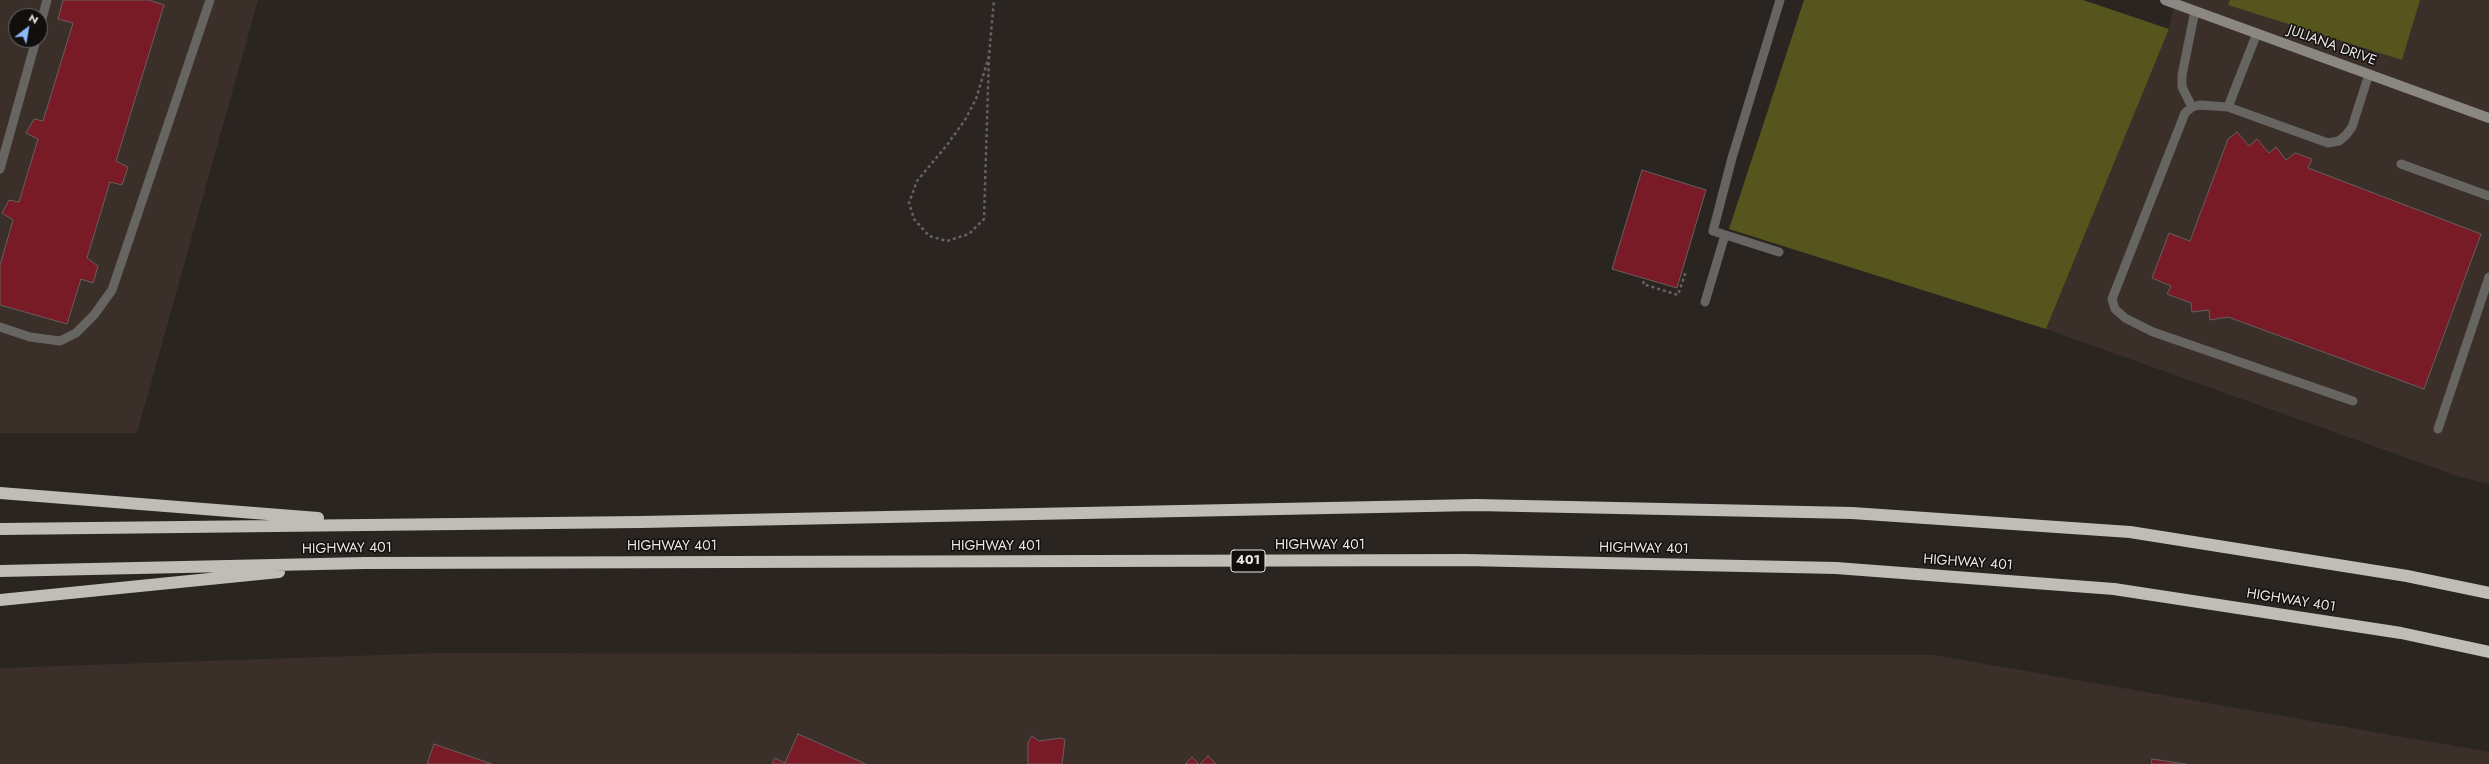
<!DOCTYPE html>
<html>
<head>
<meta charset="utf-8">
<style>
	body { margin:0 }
	#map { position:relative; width:2489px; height:764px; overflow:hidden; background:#2b2522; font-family:Jost,sans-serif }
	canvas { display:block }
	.north { position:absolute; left:8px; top:8px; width:40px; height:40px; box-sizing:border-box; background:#110f0e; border:1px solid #686664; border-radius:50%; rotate:31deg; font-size:11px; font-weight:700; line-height:16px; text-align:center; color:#ebe8e6 }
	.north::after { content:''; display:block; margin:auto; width:14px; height:18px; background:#8eb9fd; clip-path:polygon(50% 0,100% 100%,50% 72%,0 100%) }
</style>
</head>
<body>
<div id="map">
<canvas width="2489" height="764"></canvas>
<div class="north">N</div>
</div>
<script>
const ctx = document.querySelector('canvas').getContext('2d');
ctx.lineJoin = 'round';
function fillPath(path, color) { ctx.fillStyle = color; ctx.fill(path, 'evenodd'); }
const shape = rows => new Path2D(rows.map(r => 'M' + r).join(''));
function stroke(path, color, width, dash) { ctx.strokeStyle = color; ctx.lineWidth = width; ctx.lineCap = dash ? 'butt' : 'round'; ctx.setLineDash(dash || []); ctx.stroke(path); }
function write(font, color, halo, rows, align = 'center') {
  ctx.font = font + ' Jost,sans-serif'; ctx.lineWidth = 3; ctx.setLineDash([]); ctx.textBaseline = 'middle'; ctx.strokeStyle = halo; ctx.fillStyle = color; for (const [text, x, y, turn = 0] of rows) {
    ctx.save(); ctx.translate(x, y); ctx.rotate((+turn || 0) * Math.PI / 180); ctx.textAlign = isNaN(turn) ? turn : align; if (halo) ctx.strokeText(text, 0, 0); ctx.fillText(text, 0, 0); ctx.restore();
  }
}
const built = shape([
	[0,0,258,0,137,433,0,433],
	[16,16,40,16,40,40,16,40],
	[2175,0,2489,0,2489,484,2460,477,2046,329,2169,29],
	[439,653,1934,655,2489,752,2489,764,0,764,0,668]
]);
const forest = shape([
	[1804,0,2083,0,2169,29,2046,329,1729,229],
	[2230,0,2420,0,2402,60,2228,5]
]);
const building = shape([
	[63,0,149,0,164,5,116,161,128,167,122,185,110,182,87,258,98,266,93,283,81,279,67,324,0,305,0,265,13,220,2,213,9,200,19,202,38,139,26,133,34,119,43,121,73,23,58,19,63,0],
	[2237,132,2249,146,2257,139,2269,153,2276,147,2286,160,2295,153,2312,159,2308,168,2481,234,2424,389,2228,317,2210,320,2209,310,2192,312,2191,303,2167,294,2171,286,2152,278,2169,233,2190,241,2228,139,2237,132],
	[1642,170,1706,190,1677,288,1612,269,1642,170],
	[798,734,866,764,772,764,775,758,785,763,798,734],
	[1032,736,1039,741,1061,738,1065,740,1062,764,1028,764,1028,742,1032,736],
	[434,744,492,764,427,764,434,744],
	[1208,756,1216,764,1200,764,1208,756],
	[1192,757,1199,764,1185,764,1192,757],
	[2152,759,2186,764,2151,764,2152,759]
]);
const path = shape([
	[989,56,976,99,965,120,947,145,917,181,909,203,914,219,929,236,947,241,969,234,984,219,989,56,994,0],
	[1644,281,1643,284,1678,295,1686,271]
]);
const lane = shape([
	[40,26,47,0],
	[2257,33,2228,107,2200,105,2192,107,2185,113,2112,299,2115,309,2125,318,2153,332,2353,401],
	[2192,107,2182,87,2182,75,2195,11],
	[2228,107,2328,143,2339,141,2346,135,2352,127,2369,74],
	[2401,164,2489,196],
	[0,169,36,40],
	[1779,252,1713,231,1732,158,1780,0],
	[1705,302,1725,235],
	[0,327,30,337,60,341,76,333,94,315,112,290,210,0],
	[2438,429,2489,277]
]);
const secondary = shape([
	[2165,0,2489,118]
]);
const highway = shape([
	[0,493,318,518],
	[0,529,641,522,1476,505,1852,513,2130,532,2407,576,2489,593],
	[0,571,365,563,1465,560,1836,568,2114,589,2401,633,2489,652],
	[0,600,279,572]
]);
const shields = [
	[1248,561,34]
];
const shieldNames = [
	["401",1248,561]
];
const streetNames = [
	["JULIANA DRIVE",2332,46,20],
	["HIGHWAY 401",1320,546],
	["HIGHWAY 401",672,547],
	["HIGHWAY 401",996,547],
	["HIGHWAY 401",347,549,-1],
	["HIGHWAY 401",1644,549,1],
	["HIGHWAY 401",1968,563,4],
	["HIGHWAY 401",2291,601,9]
];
fillPath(built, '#3a2f29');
fillPath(forest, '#56551d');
fillPath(building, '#781b26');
stroke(building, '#665f5f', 1);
stroke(path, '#67625f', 2.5, [3, 3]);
stroke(lane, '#666562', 9);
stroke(secondary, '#8b8884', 10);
stroke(highway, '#c0bcb6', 12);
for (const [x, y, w] of shields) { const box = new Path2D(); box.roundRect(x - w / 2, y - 11, w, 22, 3); ctx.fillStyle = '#110f0e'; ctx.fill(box); stroke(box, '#ebe8e6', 1); }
write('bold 13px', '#ebe8e6', null, shieldNames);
write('14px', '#ebe8e6', '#110f0e', streetNames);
</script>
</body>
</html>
